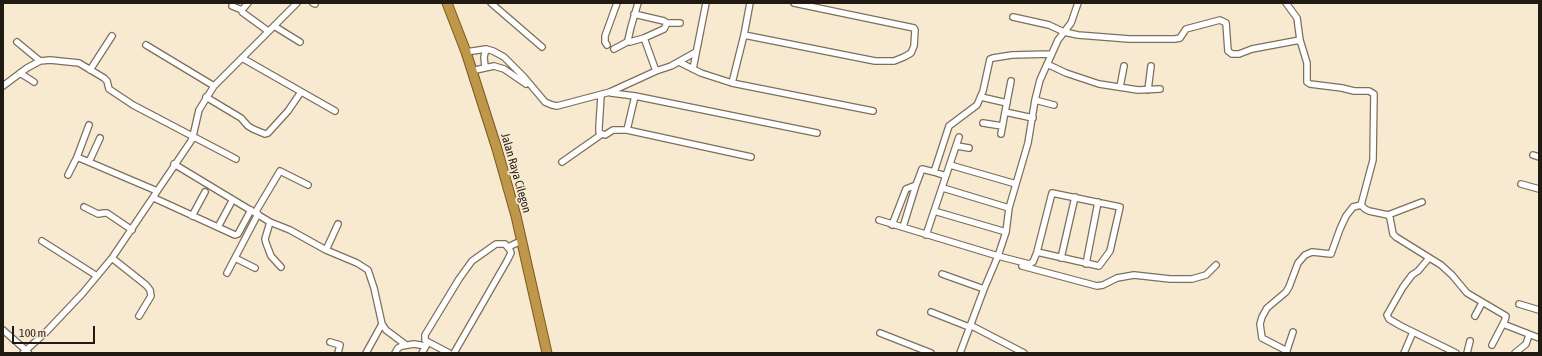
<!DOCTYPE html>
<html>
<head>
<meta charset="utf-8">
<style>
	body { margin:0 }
	#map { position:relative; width:1542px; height:356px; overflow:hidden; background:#f8e9d1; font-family:"Asap Condensed",sans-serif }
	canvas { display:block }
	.frame { position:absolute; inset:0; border:4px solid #201a12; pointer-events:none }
	.scale { position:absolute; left:12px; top:326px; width:83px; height:18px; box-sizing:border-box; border:2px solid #201a12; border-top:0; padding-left:5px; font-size:12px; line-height:14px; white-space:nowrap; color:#201a12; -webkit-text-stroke:3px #f8e9d1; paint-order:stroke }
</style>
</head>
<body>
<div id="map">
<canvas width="1542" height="356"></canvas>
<div class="frame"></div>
<div class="scale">100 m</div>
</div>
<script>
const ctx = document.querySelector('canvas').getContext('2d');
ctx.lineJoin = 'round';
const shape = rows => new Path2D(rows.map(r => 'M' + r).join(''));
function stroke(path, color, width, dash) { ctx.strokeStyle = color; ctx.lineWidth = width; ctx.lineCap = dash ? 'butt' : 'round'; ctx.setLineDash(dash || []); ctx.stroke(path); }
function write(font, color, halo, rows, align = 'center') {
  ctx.font = font + ' "Asap Condensed",sans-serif'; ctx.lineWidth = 4; ctx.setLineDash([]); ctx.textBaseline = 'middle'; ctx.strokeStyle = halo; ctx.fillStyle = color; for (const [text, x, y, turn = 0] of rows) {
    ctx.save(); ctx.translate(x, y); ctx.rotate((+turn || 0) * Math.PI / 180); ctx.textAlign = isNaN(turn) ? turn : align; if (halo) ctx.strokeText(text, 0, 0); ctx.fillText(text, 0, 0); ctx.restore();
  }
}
const minor = shape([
	[248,3,242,10,242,12,268,31],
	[313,3,315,4],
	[491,3,542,47],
	[638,3,631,27,628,40,630,42,644,38,656,71],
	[1286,3,1297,18,1300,40,1307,63,1307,82,1310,84,1342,88,1354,91,1369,91,1374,94,1373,160,1361,205],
	[232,6,242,10],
	[634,14,664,21,667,23,664,29,644,38],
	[1013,17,1049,25,1064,32,1078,35,1129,39,1175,39,1180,38,1186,29,1220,20,1226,23,1228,51,1232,54,1239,54,1252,49,1300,40],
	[667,23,680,23],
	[274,26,300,42],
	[744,35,875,61,894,61,904,57,911,53,914,46,915,30,914,28,794,3],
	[17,42,40,61],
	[146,45,214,86],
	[607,45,605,42,605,36,617,3],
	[614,49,629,41],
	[466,52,486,49,493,51,504,57,524,77,545,102,552,105,557,106,610,92,656,71,671,66,696,52],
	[242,58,335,111],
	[679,62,701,73,732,83,873,111],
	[1047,64,1066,73,1099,84,1138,90,1160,89],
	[485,67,484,57,486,49],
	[693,69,706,3],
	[90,70,112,36],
	[471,71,494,66,504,69,526,84],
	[20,73,34,82],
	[1011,81,1005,112,1033,118],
	[732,83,744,35,750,3],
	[3,86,27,68,40,61,50,60,79,63,104,78,107,81,109,89,133,105,236,159],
	[1120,87,1124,66],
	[1148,90,1151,66],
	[611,93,635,96],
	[601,96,599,127,599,132,602,134,605,135,613,130,627,130,751,157],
	[206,97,241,118,248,126,253,129,265,134,268,133,288,111,301,92],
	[981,97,1007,103],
	[1035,100,1054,105],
	[983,123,1002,126],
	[89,125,77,157,157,191],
	[627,130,635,96,817,133],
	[1001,134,1005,112],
	[957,146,969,148],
	[1533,155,1539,157],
	[89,162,100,138],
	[562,162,602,134],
	[174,164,270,222,290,230,326,250,357,263,368,270,374,288,382,324,366,353],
	[950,165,1016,184],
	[934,172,946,176],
	[68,175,77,157],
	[1521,184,1539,189],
	[943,188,1009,208],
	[154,198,235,235,238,234,251,210],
	[1361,205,1365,209,1369,211,1388,215,1422,202],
	[84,207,98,214,104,213,107,213,132,230],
	[934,211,1006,232],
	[255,213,280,171,308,185],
	[1388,215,1390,218,1393,234,1396,237,1441,265,1452,275,1467,293,1506,316,1505,320,1492,345],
	[192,216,205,192],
	[879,220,998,256,1029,264,1033,262,1037,252,1052,193,1120,207,1110,251,1099,266,1037,252],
	[270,222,265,239,266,243,271,256,281,267],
	[892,225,906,189,916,185,922,169,934,172,949,126,977,105,983,91,990,59,993,58,1012,55,1051,54],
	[218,227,232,201],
	[903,227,916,185],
	[926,235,959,137],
	[42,241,97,276],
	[508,247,521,241],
	[326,250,338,224],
	[112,258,146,285,150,290,151,296,139,316],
	[235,258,255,268],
	[1061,258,1075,197],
	[1429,258,1418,271,1412,275,1403,287,1387,315,1389,319,1401,326,1456,353],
	[1086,264,1098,202],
	[1022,266,1097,286,1103,285,1117,278,1134,275,1170,279,1192,279,1206,275,1216,265],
	[227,273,258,214],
	[942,274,984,289],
	[1519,304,1539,310],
	[931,312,969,327],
	[1475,316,1482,303],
	[382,324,386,330,406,345],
	[1503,324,1539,338],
	[970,325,1024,353],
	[3,330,28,352],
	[880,333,931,353],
	[330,342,340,345,338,353],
	[1287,351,1262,338,1260,324,1262,317,1267,308,1286,292,1289,287,1298,263,1305,255,1312,252,1331,254,1340,229,1346,216,1353,207,1361,205],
	[23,353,46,332,82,294,112,258,191,141,193,136,199,110,214,86,297,3],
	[395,353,398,348,402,346,414,344,426,346],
	[422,353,427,344],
	[449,353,428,342,425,340,425,335,459,279,472,261,496,244,505,244,510,250,511,253,507,261,454,353],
	[960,353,984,289,998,256,1006,232,1009,208,1028,143,1035,100,1040,80,1058,40,1071,23,1078,3],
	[1286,353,1293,332],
	[1404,353,1413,332],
	[1467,353,1470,341],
	[1515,353,1526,344,1529,335]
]);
const trunk = shape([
	[447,3,466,52,497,149,516,216,547,353]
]);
const streetNames = [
	["Jalan Raya Cilegon",516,173,74]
];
stroke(minor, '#7d6f5a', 8);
stroke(trunk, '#7d5a19', 11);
stroke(minor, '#fff', 5.5);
stroke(trunk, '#bf974a', 9);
write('12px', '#201a12', '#f8e9d1', streetNames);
</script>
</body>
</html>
